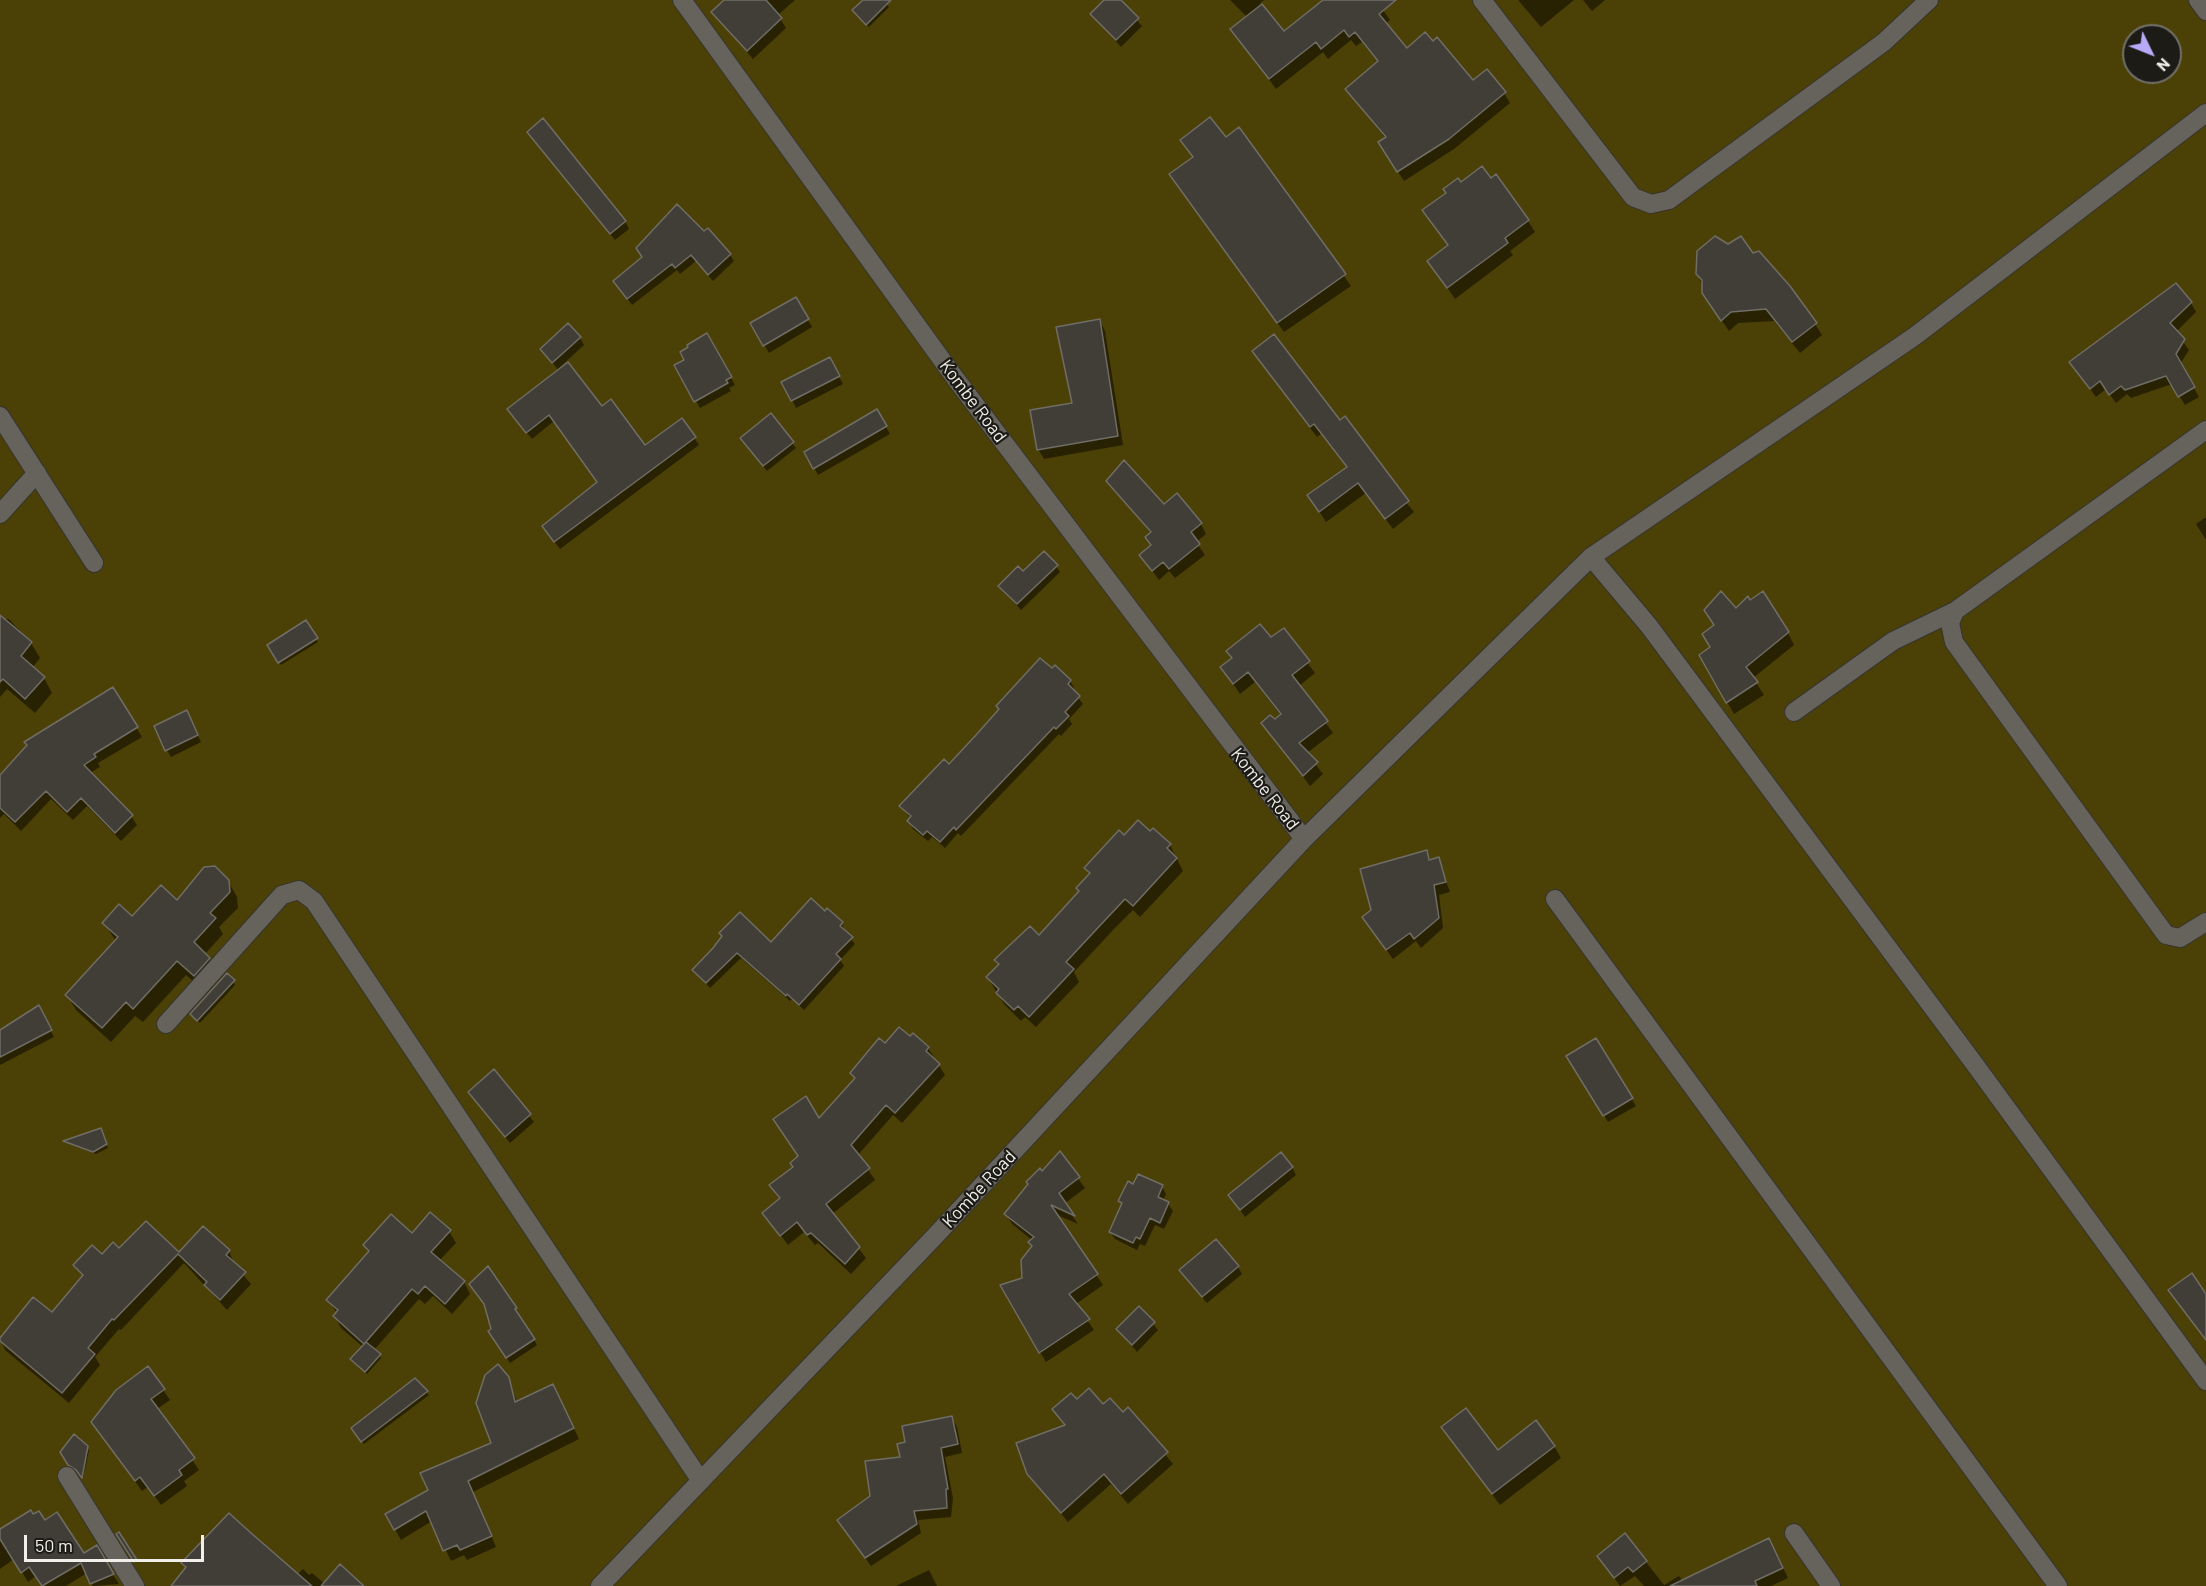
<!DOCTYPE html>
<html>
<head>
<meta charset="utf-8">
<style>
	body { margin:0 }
	#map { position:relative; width:2206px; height:1586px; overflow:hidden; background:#1c1b15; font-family:Barlow,sans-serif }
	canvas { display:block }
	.north { position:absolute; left:2122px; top:24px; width:60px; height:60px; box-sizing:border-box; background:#1c1b15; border:2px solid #71706a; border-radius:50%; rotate:133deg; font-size:16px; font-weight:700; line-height:24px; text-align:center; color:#f0efea }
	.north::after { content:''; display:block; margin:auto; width:21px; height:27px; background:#b7abf8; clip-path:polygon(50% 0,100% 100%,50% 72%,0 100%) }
	.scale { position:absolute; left:24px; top:1535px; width:180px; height:27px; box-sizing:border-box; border:3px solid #f0efea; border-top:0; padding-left:8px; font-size:18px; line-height:21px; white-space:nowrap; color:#f0efea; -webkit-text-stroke:4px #1c1b15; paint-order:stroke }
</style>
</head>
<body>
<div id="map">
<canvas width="2206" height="1586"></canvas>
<div class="north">N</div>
<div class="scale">50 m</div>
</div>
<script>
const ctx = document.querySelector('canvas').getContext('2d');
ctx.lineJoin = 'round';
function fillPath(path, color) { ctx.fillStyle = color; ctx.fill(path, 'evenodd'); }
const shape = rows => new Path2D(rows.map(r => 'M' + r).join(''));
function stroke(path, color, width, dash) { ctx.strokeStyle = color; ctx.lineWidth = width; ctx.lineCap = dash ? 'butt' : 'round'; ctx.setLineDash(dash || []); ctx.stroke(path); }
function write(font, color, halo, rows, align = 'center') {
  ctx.font = font + ' Barlow,sans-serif'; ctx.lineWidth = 4.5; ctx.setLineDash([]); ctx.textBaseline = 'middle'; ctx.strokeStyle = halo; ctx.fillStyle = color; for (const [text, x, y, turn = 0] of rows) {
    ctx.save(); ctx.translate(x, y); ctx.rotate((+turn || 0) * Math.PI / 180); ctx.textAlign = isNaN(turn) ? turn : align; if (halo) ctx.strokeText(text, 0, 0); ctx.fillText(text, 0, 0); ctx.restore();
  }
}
const green = shape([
	[0,0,2206,0,2206,1586,0,1586],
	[2134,36,2170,36,2170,72,2134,72]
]);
const shadow = shape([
	[727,0,795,0,778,15,786,28,753,59,713,12],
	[865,0,884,0,889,7,869,27,856,14],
	[1106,0,1119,0,1142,26,1121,47,1092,14],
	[1230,0,1264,0,1260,3,1284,33,1325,0,1376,0,1390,20,1385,24,1406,50,1473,82,1504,93,1510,103,1454,149,1404,181,1386,153,1386,139,1346,89,1378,62,1362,42,1356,46,1351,40,1328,59,1323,52,1276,89,1232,29,1247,17],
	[1518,0,1574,0,1541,27],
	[1583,0,1605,0,1592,11],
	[1238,129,1351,286,1284,332,1177,185,1193,158,1182,141,1225,139],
	[528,132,625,221,629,229,615,240],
	[1461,184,1528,221,1535,232,1510,251,1513,255,1455,299,1429,261,1449,246,1424,211],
	[1728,246,1752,255,1815,324,1822,335,1800,353,1774,321,1738,323,1729,331,1711,305,1697,273],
	[637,249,730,255,734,261,713,281,696,261,680,274,677,270,632,305,615,282,643,257],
	[796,299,812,327,769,353,752,323],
	[2191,303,2196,312,2176,332,2189,350,2180,364,2199,397,2185,405,2172,384,2131,398,2127,394,2116,403,2106,389,2096,397,2071,362],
	[1100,321,1105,331,1123,445,1044,459,1038,449,1074,404],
	[706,335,735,385,729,388,731,391,700,408,676,366,686,360],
	[580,338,584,345,560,367,644,447,682,420,699,445,560,549,548,533,599,483,554,421,532,439,513,416,559,371,542,349],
	[1254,352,1340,422,1414,512,1393,529,1366,493,1326,522,1309,496,1347,468,1321,434,1317,437],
	[829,359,843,384,796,408,792,400],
	[877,411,890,434,818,475,806,452],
	[792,443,796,448,767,471,745,444],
	[1108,481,1201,524,1206,534,1196,542,1205,555,1175,578,1169,571,1159,580,1141,555,1152,546,1151,534],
	[2206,517,2206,540,2196,524],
	[1056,566,1060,572,1021,610,1000,586,1023,573],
	[1,619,9,619,31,643,40,658,32,668,44,678,52,693,35,713,7,689,0,697],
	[306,622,318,642,281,665,269,645],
	[1283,630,1315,673,1299,686,1333,733,1307,753,1323,774,1310,786,1263,724,1274,721,1281,716,1255,682,1240,694,1222,667],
	[1788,633,1794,645,1753,678,1764,695,1734,714,1701,656,1712,648],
	[1052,671,1070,681,1074,688,1072,690,1083,704,1069,719,1072,724,1061,736,1059,734,961,836,958,833,945,848,932,837,928,841,913,829,909,821,911,819,901,806],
	[113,689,142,737,98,763,100,767,90,773,131,816,137,825,121,841,87,806,73,820,51,799,21,831,4,814,0,818,0,777],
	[190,719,201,742,171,757,167,750],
	[1150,833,1170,845,1183,871,1140,917,1133,910,1114,929,1074,972,1079,982,1036,1027,1025,1017,1021,1021,1004,1004,988,978,999,966,996,960,1039,937,1080,892,1090,875,1086,868,1124,837],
	[1426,852,1431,861,1438,859,1450,892,1439,895,1443,928,1421,948,1416,941,1393,959,1369,926,1373,910],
	[228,881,237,897,238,908,219,927,223,934,205,954,218,973,203,990,186,975,143,1022,135,1016,111,1042,76,1010,67,995,116,941,104,923,132,918],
	[825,913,842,923,844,931,855,944,840,960,844,966,804,1010,792,999,790,1001,741,958,710,988,694,970,714,949,772,944],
	[227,975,235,985,200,1023,194,1017],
	[38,1007,54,1037,0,1065,0,1032],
	[913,1035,928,1048,945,1075,902,1123,893,1115,858,1155,875,1180,832,1214,866,1258,851,1274,818,1243,815,1245,804,1232,788,1245,764,1213,780,1200,771,1186,794,1168,819,1120,855,1080,851,1073,885,1045],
	[1596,1040,1636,1106,1608,1122,1568,1057],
	[494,1072,534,1122,510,1143,470,1092],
	[100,1130,108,1148,96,1154,65,1142],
	[1060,1154,1085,1188,1064,1204,1078,1224,1055,1214,1103,1285,1076,1304,1094,1330,1046,1362,1002,1286,1023,1279,1033,1248,1032,1240,1012,1224,1006,1214],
	[1292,1167,1296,1175,1245,1217,1230,1195],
	[1134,1186,1162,1187,1166,1194,1163,1201,1168,1204,1173,1211,1164,1229,1155,1225,1145,1246,1140,1244,1137,1250,1115,1239,1110,1232,1123,1206,1120,1201],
	[146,1223,179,1254,203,1228,229,1251,234,1264,251,1284,227,1310,184,1263,121,1330,119,1329,95,1357,100,1365,69,1403,6,1351,0,1340,52,1314,83,1277,75,1265,119,1250],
	[449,1231,456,1243,439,1261,464,1282,470,1294,452,1314,433,1296,425,1304,419,1299,374,1350,381,1358,367,1374,352,1359,363,1347,341,1328,335,1316,337,1313,328,1300,369,1253,365,1245,412,1235],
	[1238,1267,1242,1274,1207,1303,1185,1277],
	[487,1268,516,1309,537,1345,510,1363,493,1337],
	[1139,1308,1158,1330,1137,1352,1118,1329],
	[148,1368,170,1400,157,1409,199,1470,184,1481,187,1486,161,1505,148,1487,142,1491,92,1423],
	[507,1377,517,1402,558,1396,579,1439,473,1492,496,1547,467,1560,464,1555,451,1561,432,1521,401,1540,387,1515,429,1491,493,1443],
	[415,1380,429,1395,364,1444,355,1431],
	[1103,1407,1123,1415,1128,1409,1173,1464,1128,1504,1111,1484,1068,1522,1029,1474,1065,1426,1054,1410],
	[952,1418,957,1427,962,1453,945,1457,953,1498,951,1517,918,1520,921,1533,871,1566,844,1529,871,1497],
	[1443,1428,1498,1452,1554,1446,1561,1458,1500,1505],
	[87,1447,89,1451,83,1478,72,1468,62,1452],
	[33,1516,44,1522,84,1555,96,1548,119,1584,93,1586,87,1573,66,1586,43,1586,36,1576,28,1582,14,1559,0,1569,0,1531],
	[1625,1535,1664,1585,1679,1576,1683,1582,1774,1549,1788,1578,1771,1586,1644,1586,1635,1576,1620,1586,1599,1556],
	[183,1563,297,1575,303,1569,309,1575,312,1573,325,1584,340,1566,365,1586,173,1586,187,1569],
	[929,1570,937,1586,896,1586]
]);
const building = shape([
	[724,0,766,0,782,18,747,51,711,12,724,0],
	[863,0,891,0,866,25,852,10,863,0],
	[1104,0,1121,0,1139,18,1116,40,1090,14,1104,0],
	[1323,0,1396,0,1379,14,1407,48,1425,32,1433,41,1437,37,1473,80,1487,69,1506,92,1449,139,1397,172,1378,142,1386,137,1345,89,1378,61,1355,32,1349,37,1344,30,1321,49,1316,42,1269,79,1230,29,1262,4,1284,31,1323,0],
	[1210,117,1226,137,1239,127,1346,274,1277,323,1169,174,1193,157,1180,140,1210,117],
	[543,118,626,221,610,234,527,132,543,118],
	[1482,166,1491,178,1496,174,1529,220,1505,238,1508,243,1447,288,1427,261,1448,245,1422,210,1446,193,1443,189,1458,178,1461,182,1482,166],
	[677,204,704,231,708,228,731,254,708,275,691,255,675,268,672,264,627,299,613,281,642,257,636,248,677,204],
	[1715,236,1728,244,1741,236,1753,253,1759,251,1790,286,1817,323,1792,342,1766,309,1731,312,1721,321,1702,293,1702,280,1696,274,1697,251,1715,236],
	[2176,283,2192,302,2170,323,2185,339,2176,354,2195,387,2178,397,2166,376,2125,390,2121,386,2109,395,2100,381,2090,389,2069,362,2176,283],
	[796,297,809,319,763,346,750,323,796,297],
	[1100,319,1118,436,1037,450,1030,410,1072,403,1056,327,1100,319],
	[568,323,581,337,552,363,540,349,568,323],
	[707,333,732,377,726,380,728,383,694,402,674,365,684,360,680,352,688,347,687,345,707,333],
	[1274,334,1340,420,1345,416,1409,501,1385,519,1358,483,1319,512,1307,495,1347,467,1314,424,1310,427,1252,351,1274,334],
	[830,357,840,376,791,401,781,382,830,357],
	[568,362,602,406,611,399,645,445,682,418,696,437,554,542,542,526,597,482,549,415,526,433,507,409,568,362],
	[877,409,887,426,813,469,804,452,877,409],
	[771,413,794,442,763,466,740,438,771,413],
	[1124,460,1164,504,1177,493,1202,523,1191,532,1200,544,1169,569,1163,562,1152,571,1139,555,1151,545,1145,537,1151,532,1106,481,1124,460],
	[1044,551,1058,565,1017,604,998,586,1018,566,1023,571,1044,551],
	[1721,591,1736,608,1748,596,1750,600,1763,591,1789,632,1746,667,1758,682,1726,703,1699,655,1710,647,1702,634,1714,625,1704,610,1721,591],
	[0,615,32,642,21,656,45,677,25,699,3,679,0,682,0,615],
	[306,620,318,638,278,663,267,645,306,620],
	[1260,624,1271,637,1284,628,1310,661,1292,675,1328,721,1299,743,1318,762,1303,776,1261,723,1270,715,1275,719,1281,714,1248,672,1233,684,1220,667,1232,658,1226,651,1260,624],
	[1040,658,1052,668,1055,665,1071,680,1068,684,1080,696,1065,712,1069,716,1056,729,1054,727,956,830,954,827,940,842,927,831,923,835,907,821,911,816,899,806,944,759,949,764,976,735,999,709,996,706,1040,658],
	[113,687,138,727,94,754,96,757,84,765,133,815,115,833,81,798,67,812,46,791,15,822,0,808,0,775,27,745,24,742,113,687],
	[187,710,198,735,165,751,154,726,187,710],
	[1138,820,1150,831,1153,828,1171,844,1167,848,1177,858,1133,906,1125,899,1108,917,1066,962,1074,969,1029,1017,1018,1006,1014,1010,996,993,999,989,986,977,999,964,994,960,1030,926,1039,935,1079,891,1076,888,1090,873,1084,868,1119,830,1124,835,1138,820],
	[1427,850,1429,860,1439,857,1446,882,1434,885,1439,918,1414,939,1410,933,1386,950,1362,917,1371,910,1360,869,1427,850],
	[215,866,229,880,230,892,210,913,216,918,194,942,210,958,194,976,177,961,133,1009,126,1002,102,1028,65,995,118,937,102,923,119,904,132,916,161,885,177,900,204,867,215,866],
	[811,898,825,911,827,908,843,922,840,926,853,937,836,954,841,959,799,1005,787,994,786,996,737,953,706,983,692,970,713,948,722,936,719,933,740,912,771,942,811,898],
	[227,973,235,980,197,1021,190,1014,227,973],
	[39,1005,52,1030,0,1057,0,1030,39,1005],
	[899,1027,910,1036,913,1033,929,1047,926,1051,940,1064,895,1113,886,1105,851,1145,870,1168,826,1204,860,1247,845,1264,811,1233,807,1235,797,1222,780,1236,762,1213,780,1198,769,1185,793,1167,790,1163,798,1156,773,1119,806,1096,819,1118,855,1078,850,1073,879,1038,885,1043,899,1027],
	[1596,1038,1633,1098,1603,1116,1566,1056,1596,1038],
	[494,1069,531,1114,505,1137,468,1092,494,1069],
	[101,1128,107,1144,93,1152,63,1141,101,1128],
	[1060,1151,1080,1177,1059,1193,1075,1216,1051,1205,1098,1274,1069,1294,1090,1319,1039,1353,1000,1285,1022,1278,1021,1260,1032,1246,1028,1242,1034,1237,1004,1214,1028,1184,1026,1182,1040,1168,1042,1171,1060,1151],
	[1281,1152,1293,1167,1240,1210,1228,1195,1281,1152],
	[1138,1174,1163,1185,1158,1197,1169,1202,1160,1223,1150,1218,1140,1239,1136,1237,1133,1243,1109,1232,1122,1203,1118,1201,1128,1181,1133,1184,1138,1174],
	[430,1212,451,1230,431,1252,465,1281,445,1304,425,1286,418,1294,412,1289,364,1344,333,1316,338,1310,326,1300,369,1251,363,1245,391,1214,412,1233,430,1212],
	[146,1221,179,1252,203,1226,230,1250,226,1255,246,1272,220,1300,204,1285,207,1282,178,1254,114,1320,112,1319,88,1348,95,1354,62,1393,0,1341,0,1338,33,1297,52,1312,83,1275,73,1265,92,1245,102,1254,113,1242,119,1248,146,1221],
	[1216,1239,1239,1266,1202,1297,1179,1270,1216,1239],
	[488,1266,517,1308,515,1309,535,1339,506,1358,488,1331,491,1329,484,1304,469,1284,488,1266],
	[2192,1273,2206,1294,2206,1340,2168,1290,2192,1273],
	[1139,1306,1155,1322,1132,1345,1116,1329,1139,1306],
	[366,1342,381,1354,365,1372,350,1359,366,1342],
	[498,1364,509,1377,515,1402,553,1384,574,1428,468,1481,492,1536,460,1550,457,1545,443,1551,426,1511,394,1530,385,1514,428,1490,420,1473,491,1443,476,1403,485,1375,498,1364],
	[148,1366,165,1389,151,1399,195,1458,179,1470,182,1475,154,1496,140,1477,135,1481,91,1422,116,1390,148,1366],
	[415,1378,428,1391,361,1442,351,1428,415,1378],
	[1089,1388,1103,1404,1110,1398,1123,1412,1128,1407,1168,1452,1121,1494,1104,1474,1061,1513,1027,1474,1016,1443,1065,1425,1052,1409,1071,1393,1077,1399,1089,1388],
	[1466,1408,1498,1450,1536,1420,1555,1446,1492,1494,1441,1427,1466,1408],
	[952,1416,958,1444,941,1448,948,1489,946,1489,947,1508,914,1511,917,1524,865,1558,837,1520,870,1496,865,1461,900,1457,897,1444,905,1442,902,1426,952,1416],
	[74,1434,88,1446,82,1478,76,1470,68,1465,60,1452,74,1434],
	[31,1510,33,1514,39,1511,45,1520,57,1512,84,1553,97,1545,114,1574,90,1584,81,1563,42,1586,29,1567,21,1573,0,1539,0,1529,31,1510],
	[229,1513,251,1533,312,1586,171,1586,186,1567,181,1563,229,1513],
	[119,1532,137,1560,134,1562,116,1534,119,1532],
	[1625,1533,1647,1561,1633,1572,1628,1567,1614,1578,1597,1556,1625,1533],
	[1769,1538,1783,1568,1755,1581,1757,1586,1670,1586,1769,1538],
	[340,1564,364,1586,321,1586,340,1564]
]);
const minor = shape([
	[1482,0,1633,197,1651,204,1669,200,1884,42,1929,0],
	[2198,0,2206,11],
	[0,416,94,563],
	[0,514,37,473],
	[1591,557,1649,626,1976,1066,2206,1381],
	[1955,611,1950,623,1954,642,2166,935,2180,938,2206,922],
	[1794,712,1893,641,1955,611,2206,430],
	[1304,839,1591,557,1915,336,2206,113],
	[1555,899,2058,1586],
	[166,1024,282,895,299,890,314,901,701,1481],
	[67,1476,135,1586],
	[1794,1533,1831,1586],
	[600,1586,937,1234,1304,839,955,378,682,0]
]);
const streetNames = [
	["Kombe Road",973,401,53],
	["Kombe Road",1265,789,52],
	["Kombe Road",979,1189,-47]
];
fillPath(green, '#4b4005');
fillPath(shadow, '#0007');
fillPath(building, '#403e37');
stroke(building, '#6f6d65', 1.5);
stroke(minor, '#363531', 20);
stroke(minor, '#65635b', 18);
write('18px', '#f0efea', '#1c1b15', streetNames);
</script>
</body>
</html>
